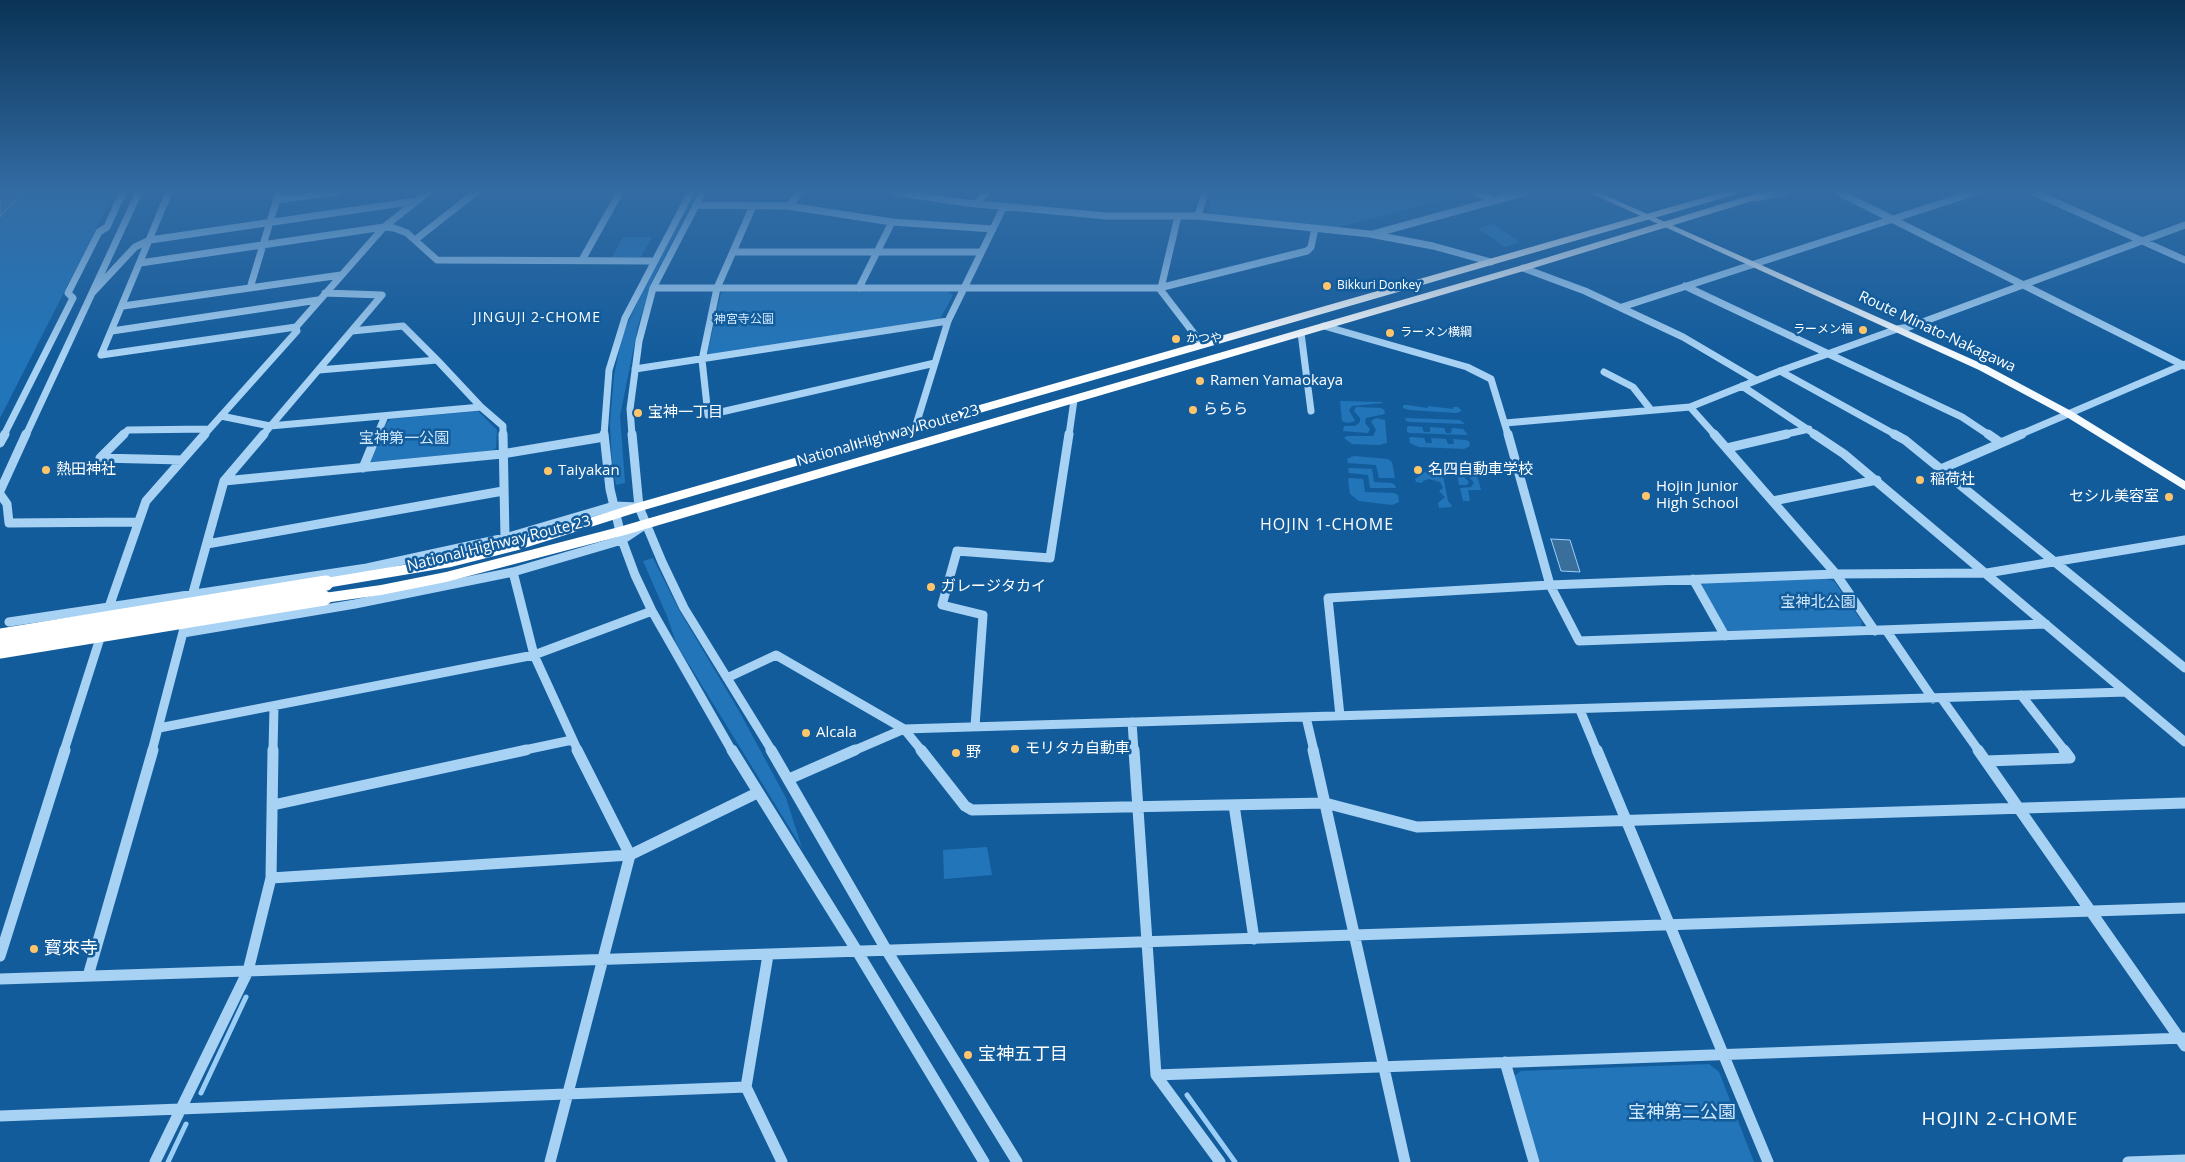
<!DOCTYPE html>
<html>
<head>
<meta charset="utf-8">
<style>
	body { margin:0 }
	canvas { display:block; background:#135c9c }
</style>
</head>
<body>
<canvas width="2185" height="1162"></canvas>
<script>
const ctx = document.querySelector('canvas').getContext('2d');
ctx.lineJoin = 'round';
function fillPath(path, color) { ctx.fillStyle = color; ctx.fill(path, 'evenodd'); }
const shape = rows => new Path2D(rows.map(r => 'M' + r).join(''));
function stroke(path, color, width, dash) { ctx.strokeStyle = color; ctx.lineWidth = width; ctx.lineCap = dash ? 'butt' : 'round'; ctx.setLineDash(dash || []); ctx.stroke(path); }
function write(font, color, halo, rows, align = 'center') {
  ctx.font = font + ' "Open Sans","Noto Sans JP",sans-serif'; ctx.lineWidth = 5; ctx.setLineDash([]); ctx.textBaseline = 'middle'; ctx.strokeStyle = halo; ctx.fillStyle = color; for (const [text, x, y, turn = 0] of rows) {
    ctx.save(); ctx.translate(x, y); ctx.rotate((+turn || 0) * Math.PI / 180); ctx.textAlign = isNaN(turn) ? turn : align; if (halo) ctx.strokeText(text, 0, 0); ctx.fillText(text, 0, 0); ctx.restore();
  }
}
const green = shape([
	[23,192,115,192,0,418,0,217],
	[1213,192,1470,192,1336,228,1211,213,1208,212],
	[694,195,696,195,651,283,638,326,620,416,625,483,616,485,612,461,610,424,614,376,622,336,647,281],
	[1493,224,1520,242,1505,247,1478,228],
	[623,237,652,237,641,257,612,257],
	[724,292,948,292,953,295,940,319,710,355,707,354,721,293],
	[1340,401,1382,402,1383,403,1352,406,1349,410,1355,421,1347,423,1342,421],
	[1407,405,1428,408,1428,406,1453,409,1453,407,1458,407,1462,411,1457,413,1409,410,1403,408,1403,405],
	[1356,407,1381,408,1384,410,1385,414,1366,418,1365,423,1370,429,1368,433,1343,431,1344,426,1355,426,1360,422,1360,418,1354,411],
	[478,411,497,430,496,448,492,451,370,462,387,422,391,419],
	[1376,418,1385,420,1387,443,1379,445,1352,444,1344,438,1347,436,1373,436,1376,430,1371,421],
	[1405,418,1460,420,1465,424,1410,422,1406,421],
	[1409,426,1422,427,1424,432,1430,432,1430,427,1444,428,1446,433,1451,433,1452,428,1463,429,1468,435,1410,433,1407,432,1407,427],
	[1411,437,1424,438,1426,443,1432,443,1431,438,1446,439,1448,444,1454,444,1453,439,1465,440,1469,441,1470,446,1464,449,1419,447,1410,443,1409,438],
	[1354,456,1388,459,1392,462,1395,478,1379,478,1376,465,1348,463,1347,459],
	[1458,462,1470,463,1476,469,1468,468,1463,471,1463,476,1469,482,1467,485,1459,485,1455,464],
	[1350,468,1372,469,1374,482,1392,483,1395,485,1396,488,1370,488,1368,475,1349,473,1348,469],
	[1428,470,1431,470,1433,476,1443,476,1448,501,1452,506,1451,507,1439,508,1438,503,1445,497,1439,491,1443,488,1440,482,1429,479,1423,481,1422,483,1416,482,1415,479],
	[1470,471,1476,472,1481,490,1468,490,1470,501,1463,501,1460,488,1471,487,1474,483,1467,474],
	[1350,478,1363,479,1365,492,1394,493,1398,495,1399,502,1392,505,1359,501,1350,494,1348,479],
	[653,558,679,610,739,711,786,798,802,848,677,645,667,616,643,561],
	[1826,579,1834,581,1862,622,1861,627,1728,631,1724,629,1701,587,1703,582],
	[987,847,992,875,944,879,943,850],
	[1709,1064,1719,1072,1754,1162,1540,1162,1514,1076,1521,1071]
]);
const water = shape([
	[0,192,23,192,0,217,0,192],
	[1551,539,1570,540,1580,572,1561,571,1551,539]
]);
const stream = shape([
	[201,1093,246,997],
	[1187,1095,1235,1162],
	[168,1162,186,1124]
]);
const minorFar2 = shape([
	[893,192,967,203,1107,216,1198,216,1370,234,1433,246,1491,262],
	[1475,192,1493,200],
	[1838,192,2185,366],
	[2033,192,2185,260],
	[1756,198,1785,192],
	[276,200,337,192],
	[976,204,986,193,983,192],
	[696,205,788,206,892,222,993,229],
	[753,206,717,288,702,360,708,415,935,363],
	[788,206,801,192],
	[1198,216,1205,192],
	[1373,234,1526,192],
	[415,240,476,192],
	[733,252,981,252],
	[582,260,620,192],
	[140,263,384,227,394,228,407,233,437,260,653,261],
	[1523,268,1585,291,1683,337,1756,380],
	[1685,286,1962,417,1989,435],
	[250,288,279,192],
	[653,288,1159,288,1307,251,1311,247,1315,228],
	[859,288,892,222],
	[1159,288,1202,344],
	[1161,288,1178,216],
	[93,292,135,247,150,240,416,201],
	[123,306,341,275],
	[1622,307,1976,192],
	[1324,326,1467,367,1491,379,1508,435],
	[112,331,318,300],
	[352,331,403,326,437,360],
	[1301,333,1311,411],
	[101,355,296,327],
	[101,355,169,192],
	[635,369,948,321],
	[319,370,437,360,481,407,503,426,503,435],
	[1780,371,1896,435],
	[1604,372,1633,387,1651,410],
	[1742,386,1816,435],
	[1690,407,1715,435],
	[221,416,270,426,481,407],
	[1505,423,1690,407,1780,371,1897,329,1909,327,2185,225],
	[915,428,948,321,1004,206],
	[4,435,73,298,68,293,99,232,107,227,123,192],
	[26,435,139,192],
	[123,435,128,430,209,429],
	[204,435,297,331,296,327,384,227,428,192],
	[263,435,382,295,325,293],
	[377,435,385,416],
	[604,435,609,370,625,318,691,192],
	[632,435,630,409,639,341,653,288,703,192],
	[1069,435,1074,400],
	[1782,435,1809,429],
	[2019,435,2185,364]
]);
const minorFar1 = shape([
	[124,434,100,458,182,460],
	[205,434,146,501,109,607,367,568,505,538,614,506,637,507],
	[503,434,505,538],
	[604,434,610,489,622,540,635,575,652,611,732,751],
	[632,434,639,507,662,562,684,608,772,751],
	[1508,434,1550,585,1579,641,2046,624],
	[1714,434,1836,574,1875,631],
	[1814,434,1844,454,2185,742],
	[1894,434,1905,440,2185,668],
	[1988,434,2001,443],
	[0,443,5,434],
	[1727,448,1787,434],
	[363,468,377,434],
	[1941,469,2022,434],
	[224,481,502,454,604,437],
	[0,491,26,434],
	[0,494,7,504,9,523,138,522],
	[1773,501,1877,480],
	[207,544,503,491],
	[513,572,534,655,578,751],
	[1693,579,1725,636],
	[191,600,224,481,264,434],
	[9,622,109,607,108,612],
	[1886,630,1933,699],
	[183,633,355,604,513,572,622,540,643,526],
	[727,678,776,655,904,729,922,751],
	[2021,695,2065,751],
	[1942,699,1979,751],
	[1580,710,1597,751],
	[1340,716,1328,598,1550,585,1836,574,1987,573,2185,540],
	[1306,717,1314,751],
	[1132,722,1134,751],
	[975,726,983,615,942,605,957,551,1050,558,1069,434],
	[159,728,534,655,652,611],
	[64,751,102,632],
	[152,751,187,617],
	[273,751,274,706],
	[520,751,572,740],
	[853,751,904,729,2126,692]
]);
const minor = shape([
	[732,750,857,951,984,1162],
	[771,750,887,951,1017,1162],
	[921,750,965,806,972,810,1325,803,1417,827,2185,803],
	[1134,750,1156,1075,1220,1162],
	[1313,750,1405,1162],
	[1597,750,1768,1162],
	[1978,750,2185,1046],
	[1986,761,2070,758,2064,750],
	[789,779,855,750],
	[273,805,526,750],
	[1234,805,1254,939],
	[271,878,630,855,757,793],
	[768,955,746,1087,782,1162],
	[0,956,65,750],
	[88,976,153,750],
	[0,979,2185,908],
	[1505,1062,1534,1162],
	[1156,1075,2185,1038],
	[0,1116,746,1087],
	[155,1162,248,971,271,878,273,750],
	[550,1162,630,855,577,750],
	[2128,1162,2185,1160]
]);
const major = shape([
	[1588,192,1598,192,1987,366,2073,412,2185,481,2185,490,2065,416,1979,370,1588,192]
]);
const highway = shape([
	[1723,192,1738,192,1737,194,644,510,518,550,451,567,326,588,321,587,318,583,321,579,326,578,451,557,516,541,634,504,1723,192],
	[1761,192,1776,192,1775,194,1527,270,625,535,446,582,381,595,324,603,319,602,316,598,319,594,324,593,381,585,446,572,619,527,1519,266,1761,192]
]);
const highwayBridge = shape([
	[0,636,326,583],
	[0,651,324,598]
]);
const markers = [
	[1327,286,5,"#ffc56b"],
	[1863,330,5,"#ffc56b"],
	[1390,333,5,"#ffc56b"],
	[1176,339,5,"#ffc56b"],
	[1200,381,5,"#ffc56b"],
	[1193,410,5,"#ffc56b"],
	[638,413,5,"#ffc56b"],
	[46,470,5,"#ffc56b"],
	[1418,470,5,"#ffc56b"],
	[548,471,5,"#ffc56b"],
	[1920,480,5,"#ffc56b"],
	[1646,496,5,"#ffc56b"],
	[2169,497,5,"#ffc56b"],
	[931,587,5,"#ffc56b"],
	[806,733,5,"#ffc56b"],
	[1015,749,5,"#ffc56b"],
	[956,753,5,"#ffc56b"],
	[34,949,5,"#ffc56b"],
	[968,1055,5,"#ffc56b"]
];
const farPoinames = [
	["Bikkuri Donkey",1337,286],
	["ラーメン福",1853,330,"right"],
	["ラーメン横綱",1400,333],
	["かつや",1186,339]
];
const farParknames = [
	["神宮寺公園",744,320]
];
const farNeighbourhoodnames = [
	["JINGUJI 2-CHOME",537,318]
];
const streetNames = [
	["Route Minato-Nakagawa",1937,332,25],
	["National Highway Route 23",888,436,-16],
	["National Highway Route 23",499,544,-14]
];
const poiNames = [
	["Ramen Yamaokaya",1210,381],
	["ららら",1203,410],
	["宝神一丁目",648,413],
	["熱田神社",56,470],
	["名四自動車学校",1428,470],
	["Taiyakan",558,471],
	["稲荷社",1930,480],
	["Hojin Junior",1656,487],
	["High School",1656,504],
	["セシル美容室",2159,497,"right"],
	["ガレージタカイ",941,587],
	["Alcala",816,733],
	["モリタカ自動車",1025,749],
	["野",966,753]
];
const parkNames = [
	["宝神第一公園",404,439],
	["宝神北公園",1818,603]
];
const neighbourhoodNames = [
	["HOJIN 1-CHOME",1327,525]
];
const nearPoinames = [
	["寳來寺",44,949],
	["宝神五丁目",978,1055]
];
const nearParknames = [
	["宝神第二公園",1682,1113]
];
const nearNeighbourhoodnames = [
	["HOJIN 2-CHOME",2000,1120]
];
fillPath(green, '#2275b9');
fillPath(water, '#3a6f9c');
stroke(water, '#9acef7', 1);
stroke(stream, '#9acef7', 5);
stroke(minorFar2, '#a8d2f4', 7);
stroke(minorFar1, '#a8d2f4', 9);
stroke(minor, '#a8d2f4', 11);
fillPath(major, '#f5faff');
fillPath(highway, '#fff');
stroke(highwayBridge, '#fff', 15);
const sky = ctx.createLinearGradient(0, 0, 0, 354);
sky.addColorStop(0, '#0a3356');
sky.addColorStop(0.54, '#336ca4');
sky.addColorStop(1, '#336ca400');
ctx.fillStyle = sky;
ctx.fillRect(0, 0, 2185, 354);
for (const [x, y, r, color] of markers) { const dot = new Path2D(); dot.arc(x, y, r, 0, 2 * Math.PI); ctx.fillStyle = color; ctx.fill(dot); stroke(dot, '#135c9c', 2); }
write('12px', '#fff', '#135c9c', farPoinames, 'left');
write('12px', '#d0e9fd', '#135c9c', farParknames);
ctx.letterSpacing = '1px';
write('14px', '#fff', '#135c9c', farNeighbourhoodnames);
ctx.letterSpacing = '0px';
write('15px', '#fff', '#135c9c', streetNames);
write('15px', '#fff', '#135c9c', poiNames, 'left');
write('15px', '#d0e9fd', '#135c9c', parkNames);
ctx.letterSpacing = '1px';
write('16px', '#fff', '#135c9c', neighbourhoodNames);
ctx.letterSpacing = '0px';
write('18px', '#fff', '#135c9c', nearPoinames, 'left');
write('18px', '#d0e9fd', '#135c9c', nearParknames);
ctx.letterSpacing = '1px';
write('19px', '#fff', '#135c9c', nearNeighbourhoodnames);
ctx.letterSpacing = '0px';
</script>
</body>
</html>
